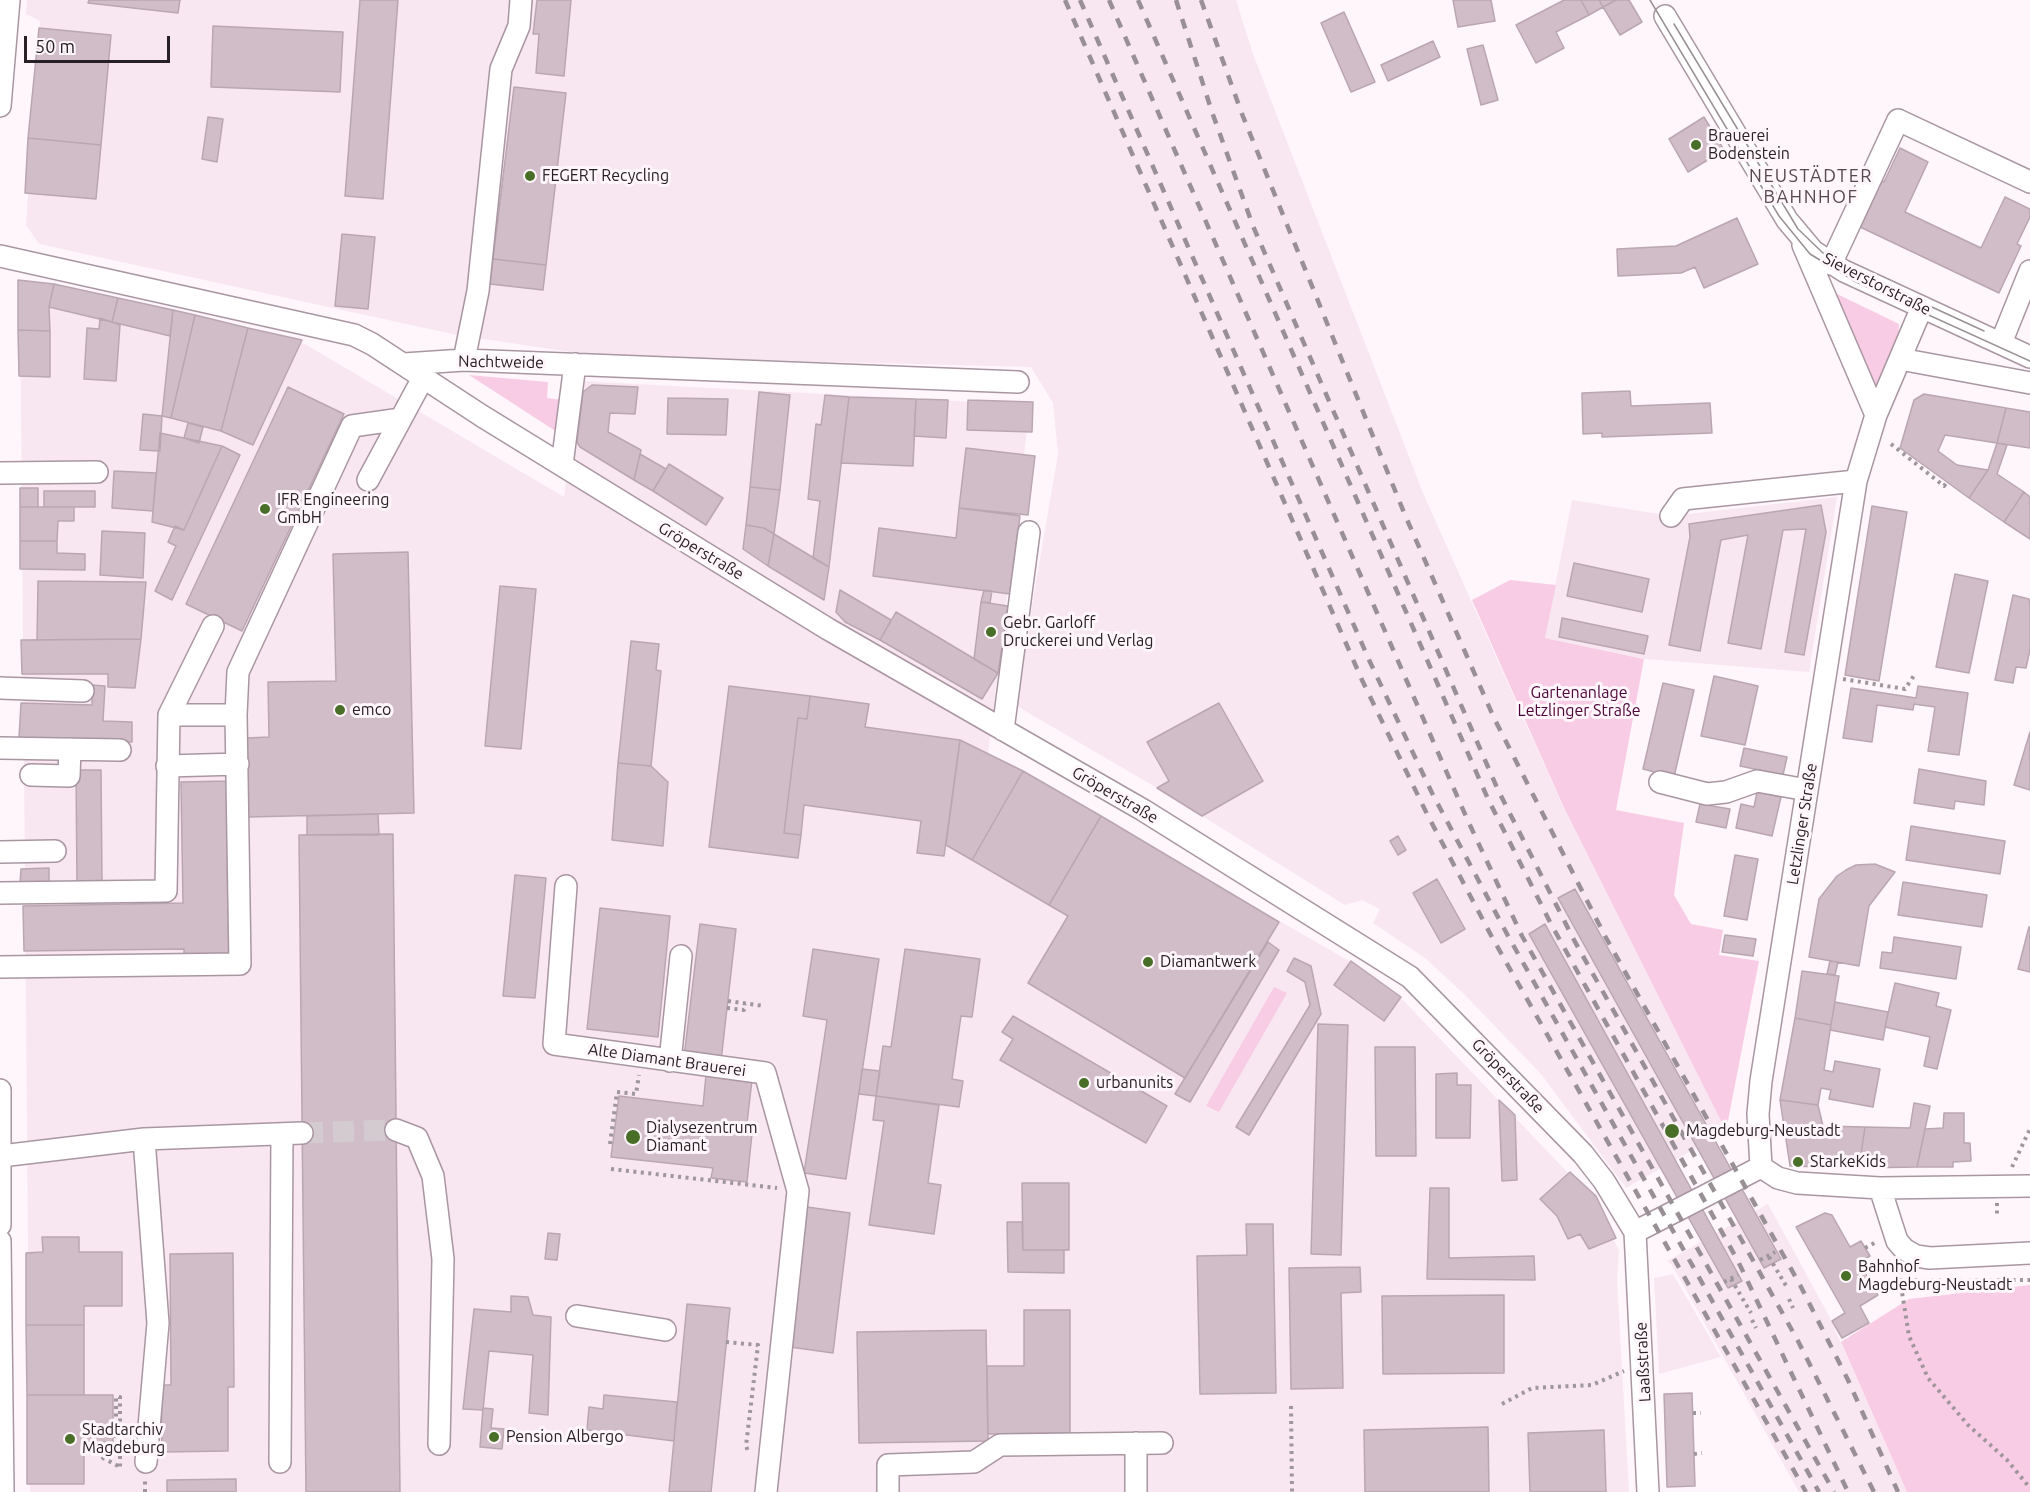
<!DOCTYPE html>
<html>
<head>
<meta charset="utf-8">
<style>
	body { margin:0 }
	#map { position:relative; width:2030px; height:1492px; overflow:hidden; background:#fff6fb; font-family:Ubuntu,sans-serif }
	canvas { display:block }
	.scale { position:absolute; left:24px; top:36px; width:146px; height:27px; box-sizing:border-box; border:3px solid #272024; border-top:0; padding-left:8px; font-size:18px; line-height:21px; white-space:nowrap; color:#272024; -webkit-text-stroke:4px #fff6fb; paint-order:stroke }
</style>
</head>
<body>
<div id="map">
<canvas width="2030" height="1492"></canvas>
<div class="scale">50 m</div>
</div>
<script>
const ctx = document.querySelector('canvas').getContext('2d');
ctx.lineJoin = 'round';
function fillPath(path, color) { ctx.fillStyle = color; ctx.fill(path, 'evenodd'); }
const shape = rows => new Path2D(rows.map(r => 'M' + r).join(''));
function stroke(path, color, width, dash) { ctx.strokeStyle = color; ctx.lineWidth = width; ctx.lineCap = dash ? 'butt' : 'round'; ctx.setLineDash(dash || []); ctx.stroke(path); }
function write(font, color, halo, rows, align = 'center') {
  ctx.font = font + ' Ubuntu,sans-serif'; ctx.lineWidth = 6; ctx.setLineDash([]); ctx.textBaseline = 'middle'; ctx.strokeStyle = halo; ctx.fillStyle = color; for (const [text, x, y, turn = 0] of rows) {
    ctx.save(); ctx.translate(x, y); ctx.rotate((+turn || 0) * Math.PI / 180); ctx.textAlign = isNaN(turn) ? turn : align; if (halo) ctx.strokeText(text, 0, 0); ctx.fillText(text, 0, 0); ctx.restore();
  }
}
const built = shape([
	[27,0,1236,0,1253,54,1423,493,1564,809,1726,1131,1626,1188,1541,1074,1463,993,1425,958,1373,923,1380,909,1362,900,1345,905,1157,788,1015,705,1058,454,1053,403,1031,367,597,356,457,335,39,244,26,225,40,21,26,14],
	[20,281,56,286,305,344,564,497,580,381,1030,405,988,754,1351,962,1400,997,1590,1196,1619,1250,1617,1280,1629,1492,30,1492],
	[1837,497,1809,672,1645,659,1545,638,1572,500,1671,516],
	[1768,1204,1829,1316,1907,1492,1799,1492,1672,1265,1667,1261],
	[1673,1274,1721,1357,1659,1374,1654,1278]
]);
const green = shape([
	[1833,292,1899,324,1898,341,1883,383,1873,386],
	[469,375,548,382,547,398,562,400,557,432],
	[1510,580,1556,585,1545,638,1644,659,1616,810,1684,823,1674,895,1691,924,1723,930,1719,955,1759,961,1726,1131,1564,808,1472,600],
	[1274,987,1287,993,1219,1112,1206,1106],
	[2030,1285,2030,1492,1907,1492,1841,1342,1909,1299]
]);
const building = shape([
	[89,0,180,0,178,13,88,3,89,0],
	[360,0,398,0,383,199,345,196,360,0],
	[537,0,571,0,564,76,536,73,539,34,533,34,537,0],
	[1453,0,1491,0,1495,21,1458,27,1453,0],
	[1564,0,1581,0,1589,15,1556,32,1564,48,1536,63,1516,25,1564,0],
	[1581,0,1599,0,1603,7,1589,15,1581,0],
	[1599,0,1616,0,1603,7,1599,0],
	[1616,0,1629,0,1642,22,1620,35,1603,7,1616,0],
	[1344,12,1375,82,1351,92,1321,23,1344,12],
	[213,26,343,32,340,92,211,87,213,26],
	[39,28,111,35,101,145,28,138,39,28],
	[1433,41,1440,57,1388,81,1381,65,1433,41],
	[1483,45,1498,100,1481,105,1467,49,1483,45],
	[514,87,566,93,546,265,493,259,514,87],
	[208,117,223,119,217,162,202,159,208,117],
	[1704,117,1724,150,1688,172,1669,139,1704,117],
	[28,138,101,145,96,199,25,193,28,138],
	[1900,148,1928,162,1905,212,1981,248,2005,197,2030,209,2030,217,2017,244,2021,246,1999,293,1858,226,1880,180,1884,182,1900,148],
	[1737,218,1758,264,1704,288,1695,267,1681,273,1618,276,1617,249,1676,246,1737,218],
	[342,234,375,237,368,309,335,306,342,234],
	[493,259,546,265,543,290,490,284,493,259],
	[18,280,54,284,49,307,50,331,18,330,18,280],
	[54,284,118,298,112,322,49,307,54,284],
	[118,298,173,310,170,336,112,322,118,298],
	[173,310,195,315,171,418,162,416,173,310],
	[195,315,248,328,221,431,171,418,195,315],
	[100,318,120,325,116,381,84,379,87,328,99,329,100,318],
	[248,328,302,340,253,445,221,431,248,328],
	[18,330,50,331,50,377,19,376,18,330],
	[592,385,638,387,635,414,610,413,608,432,641,450,634,480,580,447,577,442,583,392,592,385],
	[288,387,344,414,242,631,186,604,288,387],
	[1630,391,1631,406,1710,403,1712,433,1602,437,1602,433,1583,434,1582,393,1630,391],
	[759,392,790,395,780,490,750,487,759,392],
	[1924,394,2006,408,1997,443,1945,435,1938,451,1957,465,1988,470,1969,498,1900,448,1914,400,1924,394],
	[825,395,849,397,829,567,813,558,820,501,808,499,816,424,821,425,825,395],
	[849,397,916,399,913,466,841,463,849,397],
	[668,398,728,399,726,435,667,434,668,398],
	[916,399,948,400,946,438,914,436,916,399],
	[968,400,1033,402,1032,432,967,430,968,400],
	[2006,408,2030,412,2030,448,1997,443,2006,408],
	[143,414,162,416,160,451,140,450,143,414],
	[188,423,203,427,199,443,184,438,188,423],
	[160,433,222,446,184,530,152,522,160,433],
	[1997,443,2007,445,1997,474,2024,492,2004,522,1969,498,1988,470,1997,443],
	[222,446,240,455,172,600,155,591,176,546,168,542,175,526,184,530,222,446],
	[966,448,1035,456,1028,515,959,508,966,448],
	[640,454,666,469,653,491,634,480,640,454],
	[669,464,723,498,706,525,653,491,669,464],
	[114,471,156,473,153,511,112,508,114,471],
	[750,487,780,490,774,534,764,528,746,525,750,487],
	[20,488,38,488,38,507,20,507,20,488],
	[44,491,95,491,95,507,44,507,44,491],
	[2024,492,2030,497,2030,539,2004,522,2024,492],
	[1821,505,1826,532,1804,655,1785,652,1806,529,1783,530,1761,649,1728,643,1748,535,1721,540,1700,651,1669,645,1690,537,1689,524,1821,505],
	[1872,506,1907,512,1879,681,1845,675,1872,506],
	[20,507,74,507,74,521,58,521,57,541,20,541,20,507],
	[959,508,1020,516,1010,594,873,576,879,528,956,538,959,508],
	[746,525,764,528,774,534,768,566,743,549,746,525],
	[102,531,145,533,143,578,100,575,102,531],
	[774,534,829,567,824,600,768,566,774,534],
	[20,541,57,541,57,553,85,554,85,570,20,569,20,541],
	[408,552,414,813,248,817,247,738,269,737,268,682,336,681,333,554,408,552],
	[1574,563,1649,579,1642,612,1567,596,1574,563],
	[1955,574,1988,581,1969,673,1936,667,1955,574],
	[38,581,146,582,141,639,37,640,38,581],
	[500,586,536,589,521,749,485,746,500,586],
	[840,590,891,620,880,640,845,622,836,612,840,590],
	[984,590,992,591,990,603,981,602,984,590],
	[2013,595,2029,599,2030,605,2030,650,2026,668,2016,667,2013,683,1995,680,2013,595],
	[981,602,1008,606,998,673,974,659,981,602],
	[896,612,998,673,982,699,880,640,896,612],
	[1562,618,1648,636,1644,654,1559,637,1562,618],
	[141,639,135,688,108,687,108,674,22,674,21,640,141,639],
	[631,641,659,644,656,670,661,671,651,766,618,763,631,641],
	[1714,676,1758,686,1745,745,1701,736,1714,676],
	[1663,683,1694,690,1674,777,1643,769,1663,683],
	[92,685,105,686,103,721,132,722,132,742,19,738,21,703,92,705,92,685],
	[729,686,810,696,807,719,798,718,784,833,801,835,798,858,709,847,729,686],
	[1918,686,1968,693,1959,755,1928,751,1935,707,1914,704,1913,710,1877,705,1872,742,1843,738,1851,688,1916,698,1918,686],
	[810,696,869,704,865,727,960,740,944,856,917,853,921,821,804,805,801,835,784,833,798,718,807,719,810,696],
	[1219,703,1263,781,1202,816,1157,788,1169,781,1147,742,1219,703],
	[2030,732,2030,790,2014,785,2030,732],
	[960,740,1023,771,972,860,946,845,960,740],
	[1744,748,1787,757,1783,775,1740,766,1744,748],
	[618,763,651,766,668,782,663,846,612,840,618,763],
	[1919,769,1986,781,1984,805,1955,801,1954,809,1914,803,1919,769],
	[76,770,101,770,102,883,77,884,76,770],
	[1023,771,1101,816,1049,905,972,860,1023,771],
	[228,781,233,957,184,958,184,949,24,951,23,906,183,903,181,782,228,781],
	[1757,792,1781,797,1772,836,1736,828,1741,804,1754,807,1757,792],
	[1700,804,1730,809,1726,828,1696,822,1700,804],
	[378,814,379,835,307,835,307,816,378,814],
	[1101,816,1279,922,1185,1078,1028,983,1068,916,1049,905,1101,816],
	[1911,826,2005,841,2000,874,1906,860,1911,826],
	[393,834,400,1492,306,1492,299,835,393,834],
	[1398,836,1406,850,1398,855,1390,841,1398,836],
	[1735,855,1758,859,1747,920,1724,916,1735,855],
	[1875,864,1895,872,1869,906,1859,966,1809,957,1819,899,1837,876,1846,870,1856,865,1875,864],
	[49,868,49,884,20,884,21,869,49,868],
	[515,875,546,878,535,998,503,996,515,875],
	[1437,879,1465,929,1441,943,1413,893,1437,879],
	[1903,882,1987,895,1982,927,1898,915,1903,882],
	[1575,889,1781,1259,1764,1268,1558,898,1575,889],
	[600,908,670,916,658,1037,587,1029,600,908],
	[700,924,736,929,721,1061,684,1057,700,924],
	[1545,924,1742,1281,1728,1288,1529,934,1545,924],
	[2029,927,2030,927,2030,972,2018,969,2029,927],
	[1725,935,1756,939,1753,956,1722,952,1725,935],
	[1894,937,1961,947,1956,979,1880,968,1882,952,1892,953,1894,937],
	[1268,942,1279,950,1190,1102,1175,1094,1268,942],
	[813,949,879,959,846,1179,804,1173,827,1020,803,1016,813,949],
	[905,949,980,959,972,1017,961,1016,952,1079,963,1081,959,1107,876,1096,883,1046,891,1047,905,949],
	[1294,958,1311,966,1321,1014,1249,1135,1236,1127,1310,1005,1305,982,1287,971,1294,958],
	[1351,961,1401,997,1384,1021,1334,985,1351,961],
	[1830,961,1838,962,1835,975,1827,974,1830,961],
	[1802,971,1839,976,1831,1025,1795,1018,1802,971],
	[1895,983,1939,993,1936,1006,1951,1010,1937,1069,1924,1066,1930,1037,1885,1027,1895,983],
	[1835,1002,1888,1012,1883,1040,1830,1030,1835,1002],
	[1013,1016,1167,1106,1146,1143,1000,1060,1013,1039,1002,1032,1013,1016],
	[1795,1018,1831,1025,1824,1070,1833,1072,1835,1061,1880,1069,1873,1107,1829,1099,1831,1090,1821,1088,1818,1105,1780,1100,1795,1018],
	[1318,1024,1348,1025,1341,1255,1311,1254,1318,1024],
	[1375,1047,1415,1047,1416,1156,1376,1156,1375,1047],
	[862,1069,880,1071,876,1096,859,1094,862,1069],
	[1457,1073,1457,1085,1471,1085,1470,1138,1436,1138,1436,1074,1457,1073],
	[706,1075,752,1080,747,1123,753,1124,747,1182,711,1178,713,1168,611,1157,619,1096,703,1106,706,1075],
	[876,1096,939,1105,928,1183,941,1185,934,1234,869,1225,884,1121,873,1120,876,1096],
	[1499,1100,1515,1115,1517,1180,1502,1181,1499,1100],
	[1780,1100,1818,1105,1823,1126,1865,1127,1859,1168,1790,1166,1780,1100],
	[1914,1103,1930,1106,1917,1167,1859,1168,1865,1127,1910,1128,1914,1103],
	[1944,1113,1964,1113,1964,1143,1970,1143,1971,1161,1953,1162,1953,1167,1917,1167,1925,1129,1943,1128,1944,1113],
	[1570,1172,1596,1196,1616,1238,1589,1249,1580,1234,1568,1239,1557,1216,1540,1199,1570,1172],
	[1022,1183,1069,1183,1069,1250,1023,1250,1022,1183],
	[1430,1188,1449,1188,1449,1258,1534,1256,1535,1280,1427,1279,1430,1188],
	[807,1207,850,1213,833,1353,790,1347,807,1207],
	[1825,1213,1832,1215,1850,1247,1861,1241,1870,1256,1859,1262,1878,1295,1860,1306,1869,1323,1842,1338,1832,1321,1845,1313,1796,1227,1825,1213],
	[1007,1222,1022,1222,1023,1250,1064,1250,1064,1273,1008,1272,1007,1222],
	[1246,1224,1273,1224,1276,1393,1200,1394,1197,1256,1247,1255,1246,1224],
	[548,1233,560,1234,557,1260,545,1259,548,1233],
	[42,1237,79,1237,79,1252,122,1252,122,1306,84,1306,84,1325,26,1325,26,1253,43,1252,42,1237],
	[233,1253,234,1387,228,1387,228,1451,162,1452,161,1385,171,1385,170,1254,233,1253],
	[1360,1267,1361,1292,1341,1293,1343,1388,1291,1389,1289,1268,1360,1267],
	[1504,1295,1504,1373,1383,1374,1382,1296,1504,1295],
	[511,1296,528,1297,533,1315,551,1317,548,1415,529,1413,533,1355,489,1351,483,1410,463,1409,474,1309,511,1312,511,1296],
	[687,1304,730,1308,711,1492,669,1492,687,1304],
	[1024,1310,1070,1310,1070,1433,988,1434,987,1366,1024,1366,1024,1310],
	[26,1325,84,1325,84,1395,27,1395,26,1325],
	[986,1330,988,1441,859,1443,857,1332,986,1330],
	[1692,1393,1695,1486,1667,1487,1664,1394,1692,1393],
	[27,1395,113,1395,113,1442,84,1442,84,1484,27,1484,27,1395],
	[604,1395,677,1402,674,1441,587,1430,589,1407,603,1409,604,1395],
	[483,1408,493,1409,491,1428,504,1429,502,1449,480,1447,483,1408],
	[1488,1427,1489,1492,1365,1492,1364,1430,1488,1427],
	[1604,1430,1606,1492,1530,1492,1528,1433,1604,1430],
	[236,1479,236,1492,167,1492,167,1480,236,1479]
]);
const minorTunnel = shape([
	[302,1133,396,1130]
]);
const path = shape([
	[1891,444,1944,486,1947,482],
	[1843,679,1905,689,1915,674],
	[728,1001,764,1006],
	[727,1008,744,1010,745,1004],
	[610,1144,617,1092,636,1094,639,1075],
	[2012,1167,2030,1129],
	[611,1169,777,1188],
	[1997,1203,1997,1218],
	[1865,1248,1878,1241],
	[1769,1257,1788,1289],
	[1760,1260,1775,1252],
	[1893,1265,1900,1280,1909,1336,1928,1378,1968,1425,2007,1460,2030,1488],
	[1731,1279,1751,1313],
	[1900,1280,2030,1280],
	[1724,1282,1738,1275],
	[1789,1299,1793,1308],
	[1752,1320,1756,1328],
	[726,1342,758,1345,746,1446,749,1454],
	[1502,1404,1532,1388,1592,1385,1624,1371],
	[1291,1406,1292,1492],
	[1693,1413,1701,1413],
	[113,1436,116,1436,116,1397,120,1397,120,1467],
	[103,1442,103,1458,120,1467],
	[1694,1454,1702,1453],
	[145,1492,145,1481]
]);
const minor = shape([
	[1665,16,1787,220,1813,251,1844,271,2030,357],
	[0,106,9,0],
	[1803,245,1876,415],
	[0,256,354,335,372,344,482,416,828,629,1143,810,1410,977,1583,1154,1604,1181,1635,1232,1648,1492],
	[1831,264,1898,120,2030,182],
	[2001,343,2030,271],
	[1900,359,2030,383],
	[464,360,478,291,501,69,519,26,521,0],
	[404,364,464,360,1018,382],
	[562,465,575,364],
	[0,473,97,472],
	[368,480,423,378],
	[1671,516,1683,499,1856,481],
	[0,688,83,691],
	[169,715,236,715],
	[1003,730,1029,532],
	[0,748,120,750],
	[167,766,238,764],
	[31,775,69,776,70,749],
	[1660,782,1707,794,1726,792,1757,781,1807,790],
	[0,852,55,851],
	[566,886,554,1044,765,1073,798,1191,766,1492],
	[0,893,166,891,169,715,213,626],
	[0,967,240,964,236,715,238,672,352,426,401,419],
	[670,1061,681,956],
	[0,1090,0,1225],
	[396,1130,417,1138,433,1176,443,1259,439,1444],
	[144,1139,302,1133],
	[1,1156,144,1139,158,1323,146,1462],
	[1761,1167,1758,1114,1761,1081,1856,481,1876,415,1922,307],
	[1761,1167,1778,1178,1797,1183,1880,1188,2030,1186],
	[1880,1188,1897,1241,1904,1249,1916,1256,1930,1258,2030,1253],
	[1635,1232,1761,1167],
	[0,1241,3,1492],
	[577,1316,665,1330],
	[280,1462,282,1134],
	[888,1492,888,1465,974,1462,1000,1445,1162,1443],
	[1136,1492,1136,1443]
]);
const tram = shape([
	[1650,0,1779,216,1810,254,1856,282,2030,361],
	[1674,24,1798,229,1823,253,1858,273],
	[1921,302,1984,331]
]);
const rail = shape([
	[1065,0,1362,680,1427,814,1493,939,1806,1492],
	[1080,0,1370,662,1432,793,1507,934,1819,1492],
	[1109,0,1468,821,1522,936,1834,1492],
	[1138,0,1488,799,1551,924,1738,1261,1848,1492],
	[1176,0,1212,112,1253,226,1498,790,1574,940,1798,1341,1874,1492],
	[1201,0,1242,114,1405,515,1494,718,1605,936,1800,1285,1848,1380,1898,1492]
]);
const markers = [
	[1696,145,6,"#486e28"],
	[530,176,6,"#486e28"],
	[265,509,6,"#486e28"],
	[991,632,6,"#486e28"],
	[340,710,6,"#486e28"],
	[1148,962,6,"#486e28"],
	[1084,1083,6,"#486e28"],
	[1672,1131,8,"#486e28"],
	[633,1137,8,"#486e28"],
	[1798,1162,6,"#486e28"],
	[1846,1276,6,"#486e28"],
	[494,1437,6,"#486e28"],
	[70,1439,6,"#486e28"]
];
const poiNames = [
	["Brauerei",1708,136],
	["Bodenstein",1708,154],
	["FEGERT Recycling",542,176],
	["IFR Engineering",277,500],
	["GmbH",277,518],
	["Gebr. Garloff",1003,623],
	["Druckerei und Verlag",1003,641],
	["emco",352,710],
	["Diamantwerk",1160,962],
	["urbanunits",1096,1083],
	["Dialysezentrum",646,1128],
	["Diamant",646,1146],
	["Magdeburg-Neustadt",1686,1131],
	["StarkeKids",1810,1162],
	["Bahnhof",1858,1267],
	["Magdeburg-Neustadt",1858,1285],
	["Stadtarchiv",82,1430],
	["Magdeburg",82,1448],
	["Pension Albergo",506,1437]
];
const streetNames = [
	["Sieverstorstraße",1877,284,27],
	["Nachtweide",501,362,1],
	["Gröperstraße",701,551,31],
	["Gröperstraße",1115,795,30],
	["Letzlinger Straße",1802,824,-81],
	["Alte Diamant Brauerei",667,1060,8],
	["Gröperstraße",1508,1076,46],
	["Laaßstraße",1643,1362,-93]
];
const parkNames = [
	["Gartenanlage",1579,693],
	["Letzlinger Straße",1579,711]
];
const neighbourhoodNames = [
	["NEUSTÄDTER",1811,176],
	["BAHNHOF",1811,197]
];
fillPath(built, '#f8e7f0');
fillPath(green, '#f9cce6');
fillPath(building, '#d1bdc8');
stroke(building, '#baa6b1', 1.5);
stroke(minorTunnel, '#d4cbd0', 21, [21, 10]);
stroke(minor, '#a996a1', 24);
stroke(path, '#9e969b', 4, [3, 4.5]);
stroke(minor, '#fff', 21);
stroke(tram, '#989095', 1.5);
stroke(rail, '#989095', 4.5, [10, 10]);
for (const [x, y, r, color] of markers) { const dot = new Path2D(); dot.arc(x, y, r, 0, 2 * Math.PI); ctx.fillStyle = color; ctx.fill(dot); stroke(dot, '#fff6fb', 2); }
write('16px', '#272024', '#fff6fb', poiNames, 'left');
write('16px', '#272024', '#fff6fb', streetNames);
write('16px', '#4c0337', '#fff6fb', parkNames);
ctx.letterSpacing = '1.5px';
write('18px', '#584750', '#fff6fb', neighbourhoodNames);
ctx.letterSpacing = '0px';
</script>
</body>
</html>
